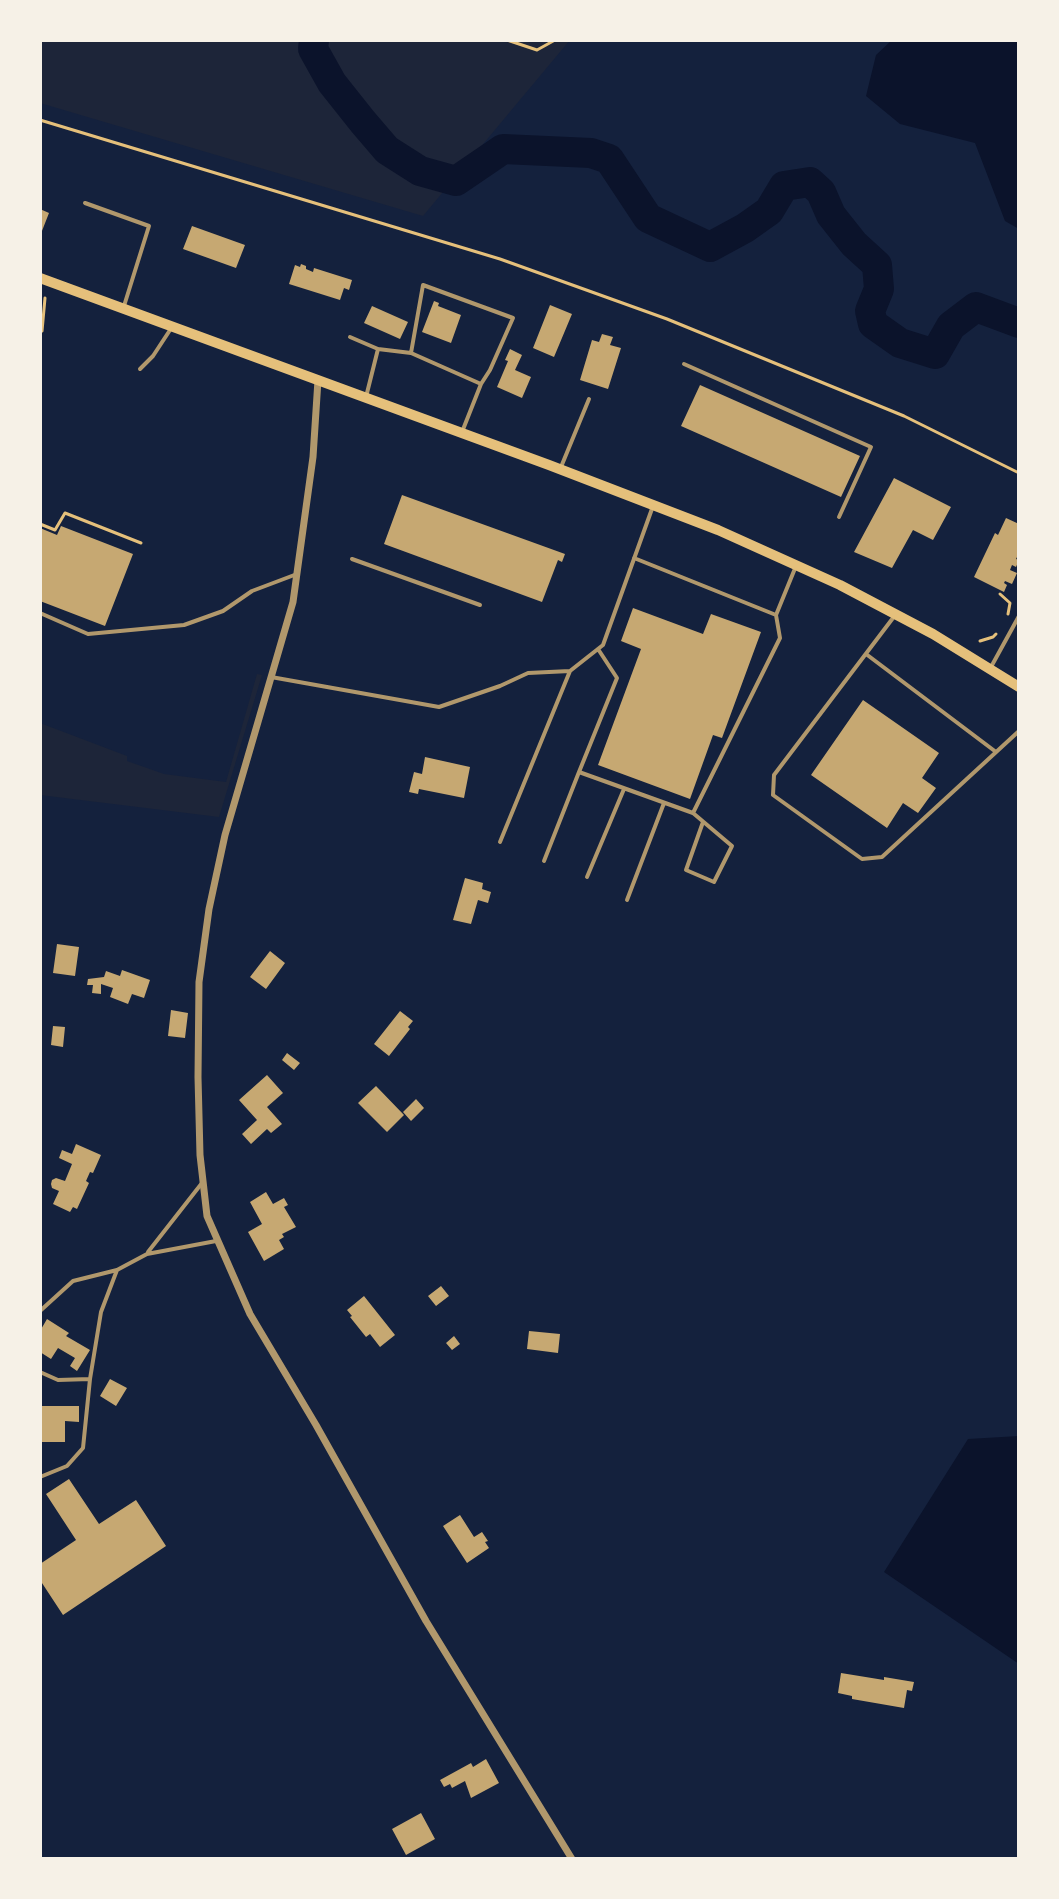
<!DOCTYPE html>
<html>
<head>
<meta charset="utf-8">
<style>
	body { margin:0 }
	#map { position:relative; width:1059px; height:1899px; overflow:hidden; background:#14213d; font-family:Signika,sans-serif }
	canvas { display:block }
	.frame { position:absolute; inset:0; border:42px solid #f6f1e7; pointer-events:none }
</style>
</head>
<body>
<div id="map">
<canvas width="1059" height="1899"></canvas>
<div class="frame"></div>
</div>
<script>
const ctx = document.querySelector('canvas').getContext('2d');
ctx.lineJoin = 'round';
function fillPath(path, color) { ctx.fillStyle = color; ctx.fill(path, 'evenodd'); }
const shape = rows => new Path2D(rows.map(r => 'M' + r).join(''));
function stroke(path, color, width, dash) { ctx.strokeStyle = color; ctx.lineWidth = width; ctx.lineCap = dash ? 'butt' : 'round'; ctx.setLineDash(dash || []); ctx.stroke(path); }
const green = shape([
	[40,40,570,40,423,216,40,103],
	[257,674,262,675,219,817,40,795,40,723,127,756,127,761,164,774,226,782]
]);
const water = shape([
	[892,40,1019,40,1019,229,1005,221,975,143,900,124,866,96,876,55],
	[1019,1436,1019,1664,884,1572,968,1439]
]);
const river = shape([
	[314,40,313,49,332,83,363,122,387,150,420,171,456,181,503,149,591,153,609,159,648,218,710,247,745,228,769,211,784,186,810,182,821,192,831,215,854,244,877,265,879,289,870,311,873,324,900,343,935,354,951,326,976,307,1019,323]
]);
const building = shape([
	[40,209,49,213,40,236],
	[192,226,245,245,236,268,183,249],
	[301,264,306,266,306,269,313,272,314,268,352,280,349,290,344,288,340,300,289,284,295,265,300,267],
	[434,301,439,303,438,306,461,315,451,343,422,332],
	[550,305,572,314,554,357,533,348],
	[372,306,408,322,400,339,364,323],
	[602,334,613,337,610,345,621,348,608,389,580,380,592,340,599,342],
	[510,349,522,355,515,370,531,377,522,398,497,387,508,361,505,360],
	[700,385,860,456,841,497,681,426],
	[894,478,951,507,933,540,913,530,892,568,854,552],
	[402,495,565,554,562,562,558,560,542,602,384,544],
	[1006,518,1019,524,1019,553,1016,559,1019,560,1016,567,1012,565,1010,570,1017,573,1012,584,1005,581,1004,583,1007,585,1004,592,974,577,995,533,998,535],
	[61,526,133,554,105,626,40,601,40,528,57,535],
	[633,608,703,634,711,614,761,632,722,738,713,735,690,799,598,765,641,649,621,641],
	[863,700,939,753,922,778,936,788,918,813,903,803,887,828,811,775],
	[425,757,470,767,464,798,419,789,418,794,409,792,414,772,422,774],
	[465,878,483,883,482,889,491,892,488,903,478,900,471,924,453,920],
	[57,944,79,947,75,976,53,973],
	[270,951,285,963,266,989,250,977],
	[122,970,150,980,144,998,132,994,128,1004,110,997,113,988,101,984,101,994,92,993,93,985,87,985,88,979,104,977,106,971,120,976],
	[171,1010,188,1013,185,1038,168,1036],
	[400,1011,413,1021,408,1027,410,1029,389,1056,374,1044],
	[53,1026,65,1027,63,1047,51,1045],
	[287,1053,300,1063,294,1070,282,1060],
	[267,1075,283,1093,267,1107,282,1124,271,1133,267,1129,251,1144,242,1134,257,1120,239,1100],
	[376,1086,404,1115,387,1132,358,1103],
	[416,1099,424,1108,411,1121,403,1112],
	[76,1144,101,1155,93,1173,90,1172,86,1181,89,1183,77,1209,73,1207,70,1212,53,1204,59,1191,52,1188,51,1184,52,1180,56,1178,65,1181,72,1164,59,1158,62,1150,72,1154],
	[266,1192,273,1204,284,1198,288,1205,284,1207,296,1227,282,1234,284,1237,279,1240,284,1249,264,1261,248,1232,262,1224,250,1202],
	[441,1286,449,1296,436,1306,428,1296],
	[364,1296,395,1335,380,1347,370,1334,366,1337,350,1317,352,1316,347,1310],
	[47,1319,69,1333,66,1336,90,1350,77,1371,70,1366,75,1358,58,1348,51,1359,40,1352,40,1331],
	[529,1331,560,1334,558,1353,527,1349],
	[454,1336,460,1344,452,1350,446,1343],
	[110,1379,127,1388,116,1406,100,1396],
	[40,1406,79,1406,79,1422,65,1421,65,1442,40,1442],
	[69,1479,99,1524,136,1500,166,1546,63,1615,40,1580,40,1564,76,1540,46,1494],
	[460,1515,474,1537,482,1532,488,1541,485,1542,489,1548,467,1563,443,1526],
	[841,1673,884,1680,884,1677,914,1682,912,1691,907,1690,904,1708,852,1699,852,1696,838,1693],
	[486,1759,499,1783,471,1798,465,1781,452,1788,450,1784,444,1787,440,1780,471,1763,473,1767],
	[421,1813,435,1839,406,1855,392,1829]
]);
const path = shape([
	[507,40,537,50,555,40],
	[40,120,500,259,667,319,904,416,1019,473],
	[42,331,45,298],
	[40,524,55,530,65,513,141,543],
	[1000,594,1010,603,1008,614],
	[980,641,993,637,996,634]
]);
const service = shape([
	[85,203,149,226,124,306],
	[350,337,378,349,411,353,481,384],
	[411,353,423,285,513,318,490,370,481,384,462,432],
	[684,364,871,447,839,517],
	[140,369,153,356,172,327],
	[366,397,378,349],
	[561,467,589,399],
	[634,558,776,615,796,566],
	[352,559,480,605],
	[40,613,88,634,184,625,223,611,252,591,297,574],
	[896,614,774,775,773,795,862,859,882,857,1019,731],
	[598,649,617,678,579,772,693,813,780,638,776,615],
	[866,654,996,752],
	[991,667,1019,616],
	[271,677,439,707,500,686,528,673,570,671,603,645,653,506],
	[693,813,732,846,714,882,686,870,703,822],
	[500,842,570,671],
	[544,861,579,772],
	[587,877,624,789],
	[627,900,664,803],
	[148,1252,202,1183],
	[40,1311,73,1281,117,1270,147,1254,216,1241],
	[40,1372,58,1380,90,1379],
	[40,1477,67,1466,83,1448,90,1379,101,1312,117,1270]
]);
const minor = shape([
	[318,380,313,457,293,602,225,835,209,909,199,982,198,1077,200,1155,207,1216,250,1314,316,1425,426,1621,572,1859]
]);
const secondary = shape([
	[40,278,549,465,718,530,840,585,933,634,1019,687]
]);
fillPath(green, '#1d2539');
fillPath(water, '#0b132b');
stroke(river, '#0b132b', 30);
fillPath(building, '#c6a872');
stroke(path, '#e5c07b', 3);
stroke(service, '#b1986c', 4);
stroke(minor, '#b1986c', 7);
stroke(secondary, '#e5c07b', 10);
</script>
</body>
</html>
